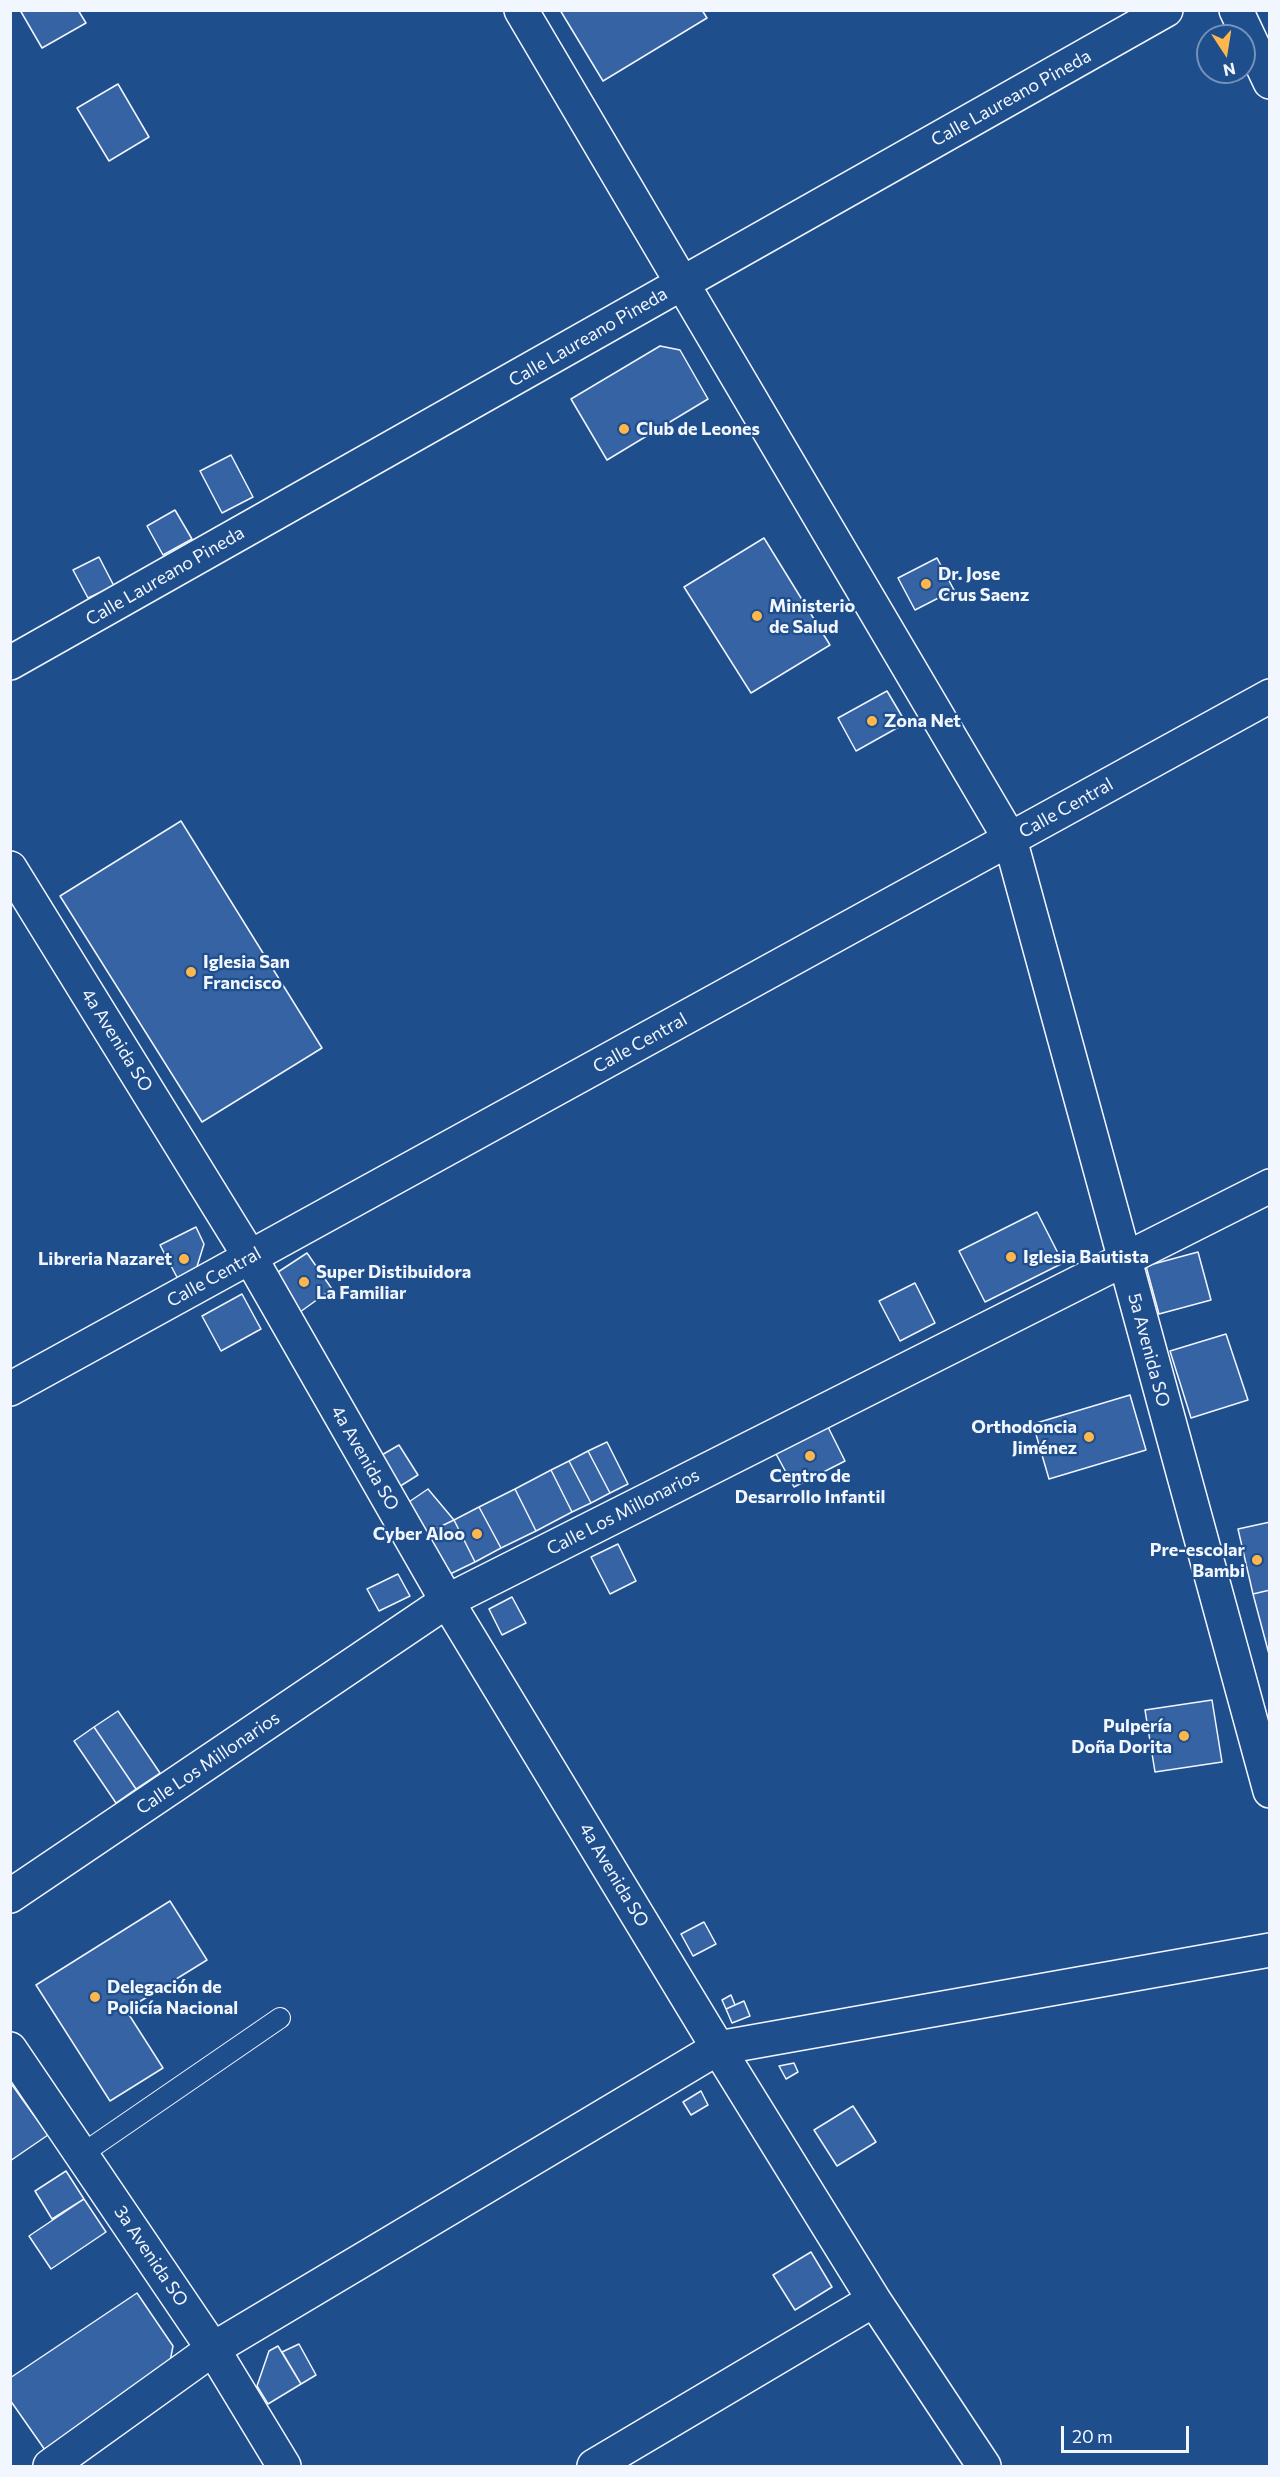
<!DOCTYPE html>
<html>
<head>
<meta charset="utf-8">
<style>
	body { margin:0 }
	#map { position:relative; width:1280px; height:2477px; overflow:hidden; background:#1f4e8c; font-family:Commissioner,sans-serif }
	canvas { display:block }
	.frame { position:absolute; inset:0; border:12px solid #f2f6ff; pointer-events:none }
	.north { position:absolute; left:1196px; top:24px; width:60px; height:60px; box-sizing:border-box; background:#1f4e8c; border:2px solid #7391ba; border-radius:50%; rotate:168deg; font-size:16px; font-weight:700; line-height:24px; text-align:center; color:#f2f6ff }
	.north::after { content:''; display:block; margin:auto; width:21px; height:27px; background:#ffb74d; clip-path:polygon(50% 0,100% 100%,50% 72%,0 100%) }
	.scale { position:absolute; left:1061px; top:2426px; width:128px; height:27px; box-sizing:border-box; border:3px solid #f2f6ff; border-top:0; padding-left:8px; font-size:18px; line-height:21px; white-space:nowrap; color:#f2f6ff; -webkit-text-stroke:4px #1f4e8c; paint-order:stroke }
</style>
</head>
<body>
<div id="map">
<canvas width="1280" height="2477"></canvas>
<div class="frame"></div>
<div class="north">N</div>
<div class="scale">20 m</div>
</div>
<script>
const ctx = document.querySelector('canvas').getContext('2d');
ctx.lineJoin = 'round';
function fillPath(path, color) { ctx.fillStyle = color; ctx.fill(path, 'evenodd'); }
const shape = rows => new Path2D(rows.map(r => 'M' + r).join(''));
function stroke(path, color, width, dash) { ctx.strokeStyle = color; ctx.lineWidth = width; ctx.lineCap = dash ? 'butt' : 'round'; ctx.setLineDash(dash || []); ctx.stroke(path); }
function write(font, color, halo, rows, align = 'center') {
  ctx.font = font + ' Commissioner,sans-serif'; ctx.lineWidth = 4.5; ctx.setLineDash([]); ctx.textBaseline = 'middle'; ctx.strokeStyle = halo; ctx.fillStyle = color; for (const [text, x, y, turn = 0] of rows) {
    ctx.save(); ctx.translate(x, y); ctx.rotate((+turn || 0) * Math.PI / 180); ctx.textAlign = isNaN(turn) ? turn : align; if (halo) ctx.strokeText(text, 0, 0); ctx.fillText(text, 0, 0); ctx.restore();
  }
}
const building = shape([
	[20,10,78,10,86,23,42,48,20,10],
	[560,10,702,10,707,18,603,81,560,10],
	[118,84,149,137,109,161,77,108,118,84],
	[660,346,680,350,708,399,607,460,571,399,660,346],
	[231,455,253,497,222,513,200,471,231,455],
	[175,510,192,539,163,555,147,526,175,510],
	[764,538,830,645,751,693,684,587,764,538],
	[99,557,114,586,88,598,73,570,99,557],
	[937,558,954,590,915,610,898,578,937,558],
	[887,691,906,723,856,751,838,718,887,691],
	[181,821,322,1048,202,1122,60,896,181,821],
	[1037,1212,1063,1263,985,1302,959,1251,1037,1212],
	[196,1227,204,1244,195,1273,179,1281,160,1245,196,1227],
	[1198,1252,1211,1300,1159,1314,1146,1266,1198,1252],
	[307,1253,332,1289,300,1312,275,1274,307,1253],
	[915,1283,935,1323,900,1341,879,1301,915,1283],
	[242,1294,261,1329,221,1351,202,1316,242,1294],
	[1226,1334,1248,1400,1191,1418,1170,1351,1226,1334],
	[1130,1395,1146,1450,1049,1479,1033,1424,1130,1395],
	[827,1425,845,1461,794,1487,775,1452,827,1425],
	[607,1442,628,1484,610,1493,588,1451,607,1442],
	[399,1445,418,1475,394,1490,375,1459,399,1445],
	[588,1451,610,1493,591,1503,569,1461,588,1451],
	[569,1461,591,1503,572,1512,551,1470,569,1461],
	[551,1470,572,1512,536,1531,515,1489,551,1470],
	[428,1489,454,1520,427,1533,403,1506,428,1489],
	[515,1489,536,1531,501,1548,479,1507,515,1489],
	[479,1507,501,1548,475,1562,454,1520,479,1507],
	[454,1520,475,1562,448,1575,427,1533,454,1520],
	[1270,1522,1270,1590,1253,1594,1238,1529,1270,1522],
	[618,1544,636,1581,610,1594,591,1557,618,1544],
	[398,1574,410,1596,379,1611,367,1589,398,1574],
	[1270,1590,1270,1658,1253,1594,1270,1590],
	[512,1597,526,1623,502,1635,489,1609,512,1597],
	[1212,1700,1222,1762,1155,1772,1145,1710,1212,1700],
	[118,1711,160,1773,136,1789,94,1727,118,1711],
	[94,1727,136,1789,116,1803,74,1741,94,1727],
	[170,1901,207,1960,126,2010,163,2068,110,2101,36,1985,170,1901],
	[704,1922,716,1944,693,1956,681,1934,704,1922],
	[731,1995,735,2005,726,2009,722,2000,731,1995],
	[744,2001,750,2016,732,2023,726,2009,744,2001],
	[794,2063,798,2072,786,2079,779,2066,794,2063],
	[10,2082,48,2135,10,2161,10,2082],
	[701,2091,708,2105,691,2115,683,2102,701,2091],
	[853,2106,876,2142,837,2166,814,2130,853,2106],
	[66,2171,84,2199,52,2219,35,2191,66,2171],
	[84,2199,106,2232,51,2269,29,2236,84,2199],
	[811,2252,832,2287,795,2310,773,2275,811,2252],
	[137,2293,173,2346,169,2367,45,2450,10,2400,10,2378,137,2293],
	[299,2344,316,2375,301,2384,282,2352,299,2344],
	[278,2346,301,2384,268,2404,257,2386,269,2351,278,2346]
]);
const lane = shape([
	[82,2154,280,2018]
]);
const street = shape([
	[521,10,1010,839,1270,1791],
	[10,663,1166,10],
	[10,868,250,1257,447,1601,718,2048,874,2300,984,2466],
	[10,1389,1270,696],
	[10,2049,213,2349,284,2466],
	[594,2466,874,2300]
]);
const secondary = shape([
	[1236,10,1270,82],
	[10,1896,447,1601,1270,1186],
	[50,2466,213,2349,718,2048,1270,1950]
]);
const markers = [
	[624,429,6,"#ffb74d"],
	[926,584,6,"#ffb74d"],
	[757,616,6,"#ffb74d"],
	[872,721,6,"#ffb74d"],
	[191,972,6,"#ffb74d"],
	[1011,1257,6,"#ffb74d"],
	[184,1259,6,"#ffb74d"],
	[304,1282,6,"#ffb74d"],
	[1089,1437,6,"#ffb74d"],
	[810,1456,6,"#ffb74d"],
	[477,1534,6,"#ffb74d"],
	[1257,1560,6,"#ffb74d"],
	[1184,1736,6,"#ffb74d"],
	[95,1997,6,"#ffb74d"]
];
const streetNames = [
	["Calle Laureano Pineda",1011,98,-29],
	["Calle Laureano Pineda",588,337,-30],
	["Calle Laureano Pineda",165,576,-30],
	["Calle Central",1066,808,-29],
	["4a Avenida SO",117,1040,58],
	["Calle Central",640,1043,-29],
	["Calle Central",214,1277,-29],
	["5a Avenida SO",1149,1350,75],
	["4a Avenida SO",365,1458,60],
	["Calle Los Millonarios",623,1512,-27],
	["Calle Los Millonarios",208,1763,-34],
	["4a Avenida SO",614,1875,59],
	["3a Avenida SO",151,2256,56]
];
const poiNames = [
	["Club de Leones",636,429],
	["Dr. Jose",938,574],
	["Crus Saenz",938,595],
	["Ministerio",769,606],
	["de Salud",769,627],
	["Zona Net",884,721],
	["Iglesia San",203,962],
	["Francisco",203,983],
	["Iglesia Bautista",1023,1257],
	["Libreria Nazaret",172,1259,"right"],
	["Super Distibuidora",316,1272],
	["La Familiar",316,1293],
	["Orthodoncia",1077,1427,"right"],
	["Jiménez",1077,1448,"right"],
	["Centro de",810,1476,"center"],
	["Desarrollo Infantil",810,1497,"center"],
	["Cyber Aloo",465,1534,"right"],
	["Pre-escolar",1245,1550,"right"],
	["Bambi",1245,1571,"right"],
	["Pulpería",1172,1726,"right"],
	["Doña Dorita",1172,1747,"right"],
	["Delegación de",107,1987],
	["Policía Nacional",107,2008]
];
fillPath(building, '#3563a3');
stroke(building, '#f2f6ff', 1.5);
stroke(lane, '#f2f6ff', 22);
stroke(street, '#f2f6ff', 36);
stroke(secondary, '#f2f6ff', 36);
stroke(lane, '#1f4e8c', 20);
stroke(street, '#1f4e8c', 33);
stroke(secondary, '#1f4e8c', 33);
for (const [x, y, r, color] of markers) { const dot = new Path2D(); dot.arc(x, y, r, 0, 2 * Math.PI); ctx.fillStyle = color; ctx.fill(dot); stroke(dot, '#1f4e8c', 2); }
write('18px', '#f2f6ff', '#1f4e8c', streetNames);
write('bold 18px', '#f2f6ff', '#1f4e8c', poiNames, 'left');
</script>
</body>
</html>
